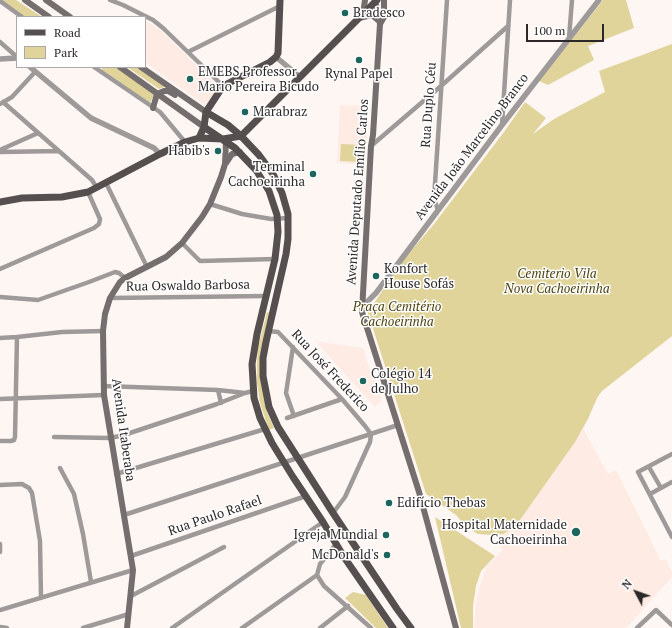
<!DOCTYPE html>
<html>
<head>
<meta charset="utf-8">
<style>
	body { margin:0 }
	#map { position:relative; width:672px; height:628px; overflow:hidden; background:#fef6f3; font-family:"PT Serif",serif }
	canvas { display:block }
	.legend { position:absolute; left:16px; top:16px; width:130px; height:52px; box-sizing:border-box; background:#fff; border:1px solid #aba9a9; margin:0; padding:5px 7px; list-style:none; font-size:12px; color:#2c2827 }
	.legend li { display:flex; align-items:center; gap:8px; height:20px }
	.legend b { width:20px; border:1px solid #aba9a9 }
	.north { position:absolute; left:616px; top:572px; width:40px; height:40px; -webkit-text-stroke:3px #fff; paint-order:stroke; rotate:311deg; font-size:11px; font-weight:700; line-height:16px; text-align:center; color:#2c2827 }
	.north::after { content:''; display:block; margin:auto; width:14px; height:18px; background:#2c2827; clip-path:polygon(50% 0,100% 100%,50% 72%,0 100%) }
	.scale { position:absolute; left:526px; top:24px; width:78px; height:18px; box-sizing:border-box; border:2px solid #2c2827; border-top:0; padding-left:5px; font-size:12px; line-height:14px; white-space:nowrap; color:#2c2827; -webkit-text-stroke:3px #fff; paint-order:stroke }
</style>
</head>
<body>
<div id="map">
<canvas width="672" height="628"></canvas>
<ul class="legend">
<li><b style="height:5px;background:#564f4f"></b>Road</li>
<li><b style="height:11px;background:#e0d49a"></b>Park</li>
</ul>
<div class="north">N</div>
<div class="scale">100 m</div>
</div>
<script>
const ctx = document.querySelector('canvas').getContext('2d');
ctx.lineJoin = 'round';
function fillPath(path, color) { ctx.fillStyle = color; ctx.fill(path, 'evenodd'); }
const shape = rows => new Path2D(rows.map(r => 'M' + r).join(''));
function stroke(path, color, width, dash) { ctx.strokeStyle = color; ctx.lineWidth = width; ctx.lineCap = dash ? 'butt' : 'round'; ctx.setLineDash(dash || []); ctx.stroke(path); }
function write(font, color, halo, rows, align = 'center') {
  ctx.font = font + ' "PT Serif",serif'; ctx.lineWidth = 3; ctx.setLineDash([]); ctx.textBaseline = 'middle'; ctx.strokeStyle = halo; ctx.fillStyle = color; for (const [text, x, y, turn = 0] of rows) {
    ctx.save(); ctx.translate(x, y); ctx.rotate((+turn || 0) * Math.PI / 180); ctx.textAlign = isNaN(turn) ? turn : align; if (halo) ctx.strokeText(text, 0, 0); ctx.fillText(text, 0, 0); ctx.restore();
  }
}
const built = shape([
	[145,20,161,31,180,49,217,85,218,87,217,90,208,102,205,104,202,103,145,62],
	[340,105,368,106,365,165,337,163],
	[320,342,363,348,370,371,372,371,382,400,375,407,318,344],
	[583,429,608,474,616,470,661,561,665,559,672,572,672,577,626,628,474,628,476,602,481,582,487,566,502,551,497,537,515,527]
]);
const green = shape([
	[0,0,16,0,42,17,23,17],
	[603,0,626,0,634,28,588,46,594,60,548,85,539,81],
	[672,44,672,336,602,391,597,398,588,419,575,442,515,527,503,534,491,535,478,534,466,527,456,515,426,494,367,310,374,303,404,259,434,224,504,132,525,102,546,118,533,134,554,119,605,92,599,71],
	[102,67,116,67,154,95,150,103,102,71],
	[127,67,139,67,167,86,159,89],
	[341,144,363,145,362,162,340,161],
	[267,312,270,313,263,346,264,394,267,412,274,428,269,430,260,403,257,382,257,361,258,348],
	[435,517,495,556,481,571,476,586,473,606,473,628,461,628],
	[353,592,366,595,388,628,376,628,345,598]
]);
const minor = shape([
	[110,0,123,5,153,20,163,28,223,86],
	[0,1,22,17],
	[569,38,572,0],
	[0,42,17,57],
	[188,52,280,6],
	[94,67,160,112,185,142],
	[3,102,92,180,97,188],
	[0,104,12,97,35,72],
	[502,125,510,0],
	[371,146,441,86,508,26],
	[0,150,38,133],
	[0,152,58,151],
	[106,183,147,267],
	[210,204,242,214,271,219,288,218],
	[438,210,434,199,447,0],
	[182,243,200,261,275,259],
	[0,269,94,228,99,224,100,219,88,192],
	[0,297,38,300,89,282,115,272,119,273,125,278],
	[110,298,266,296],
	[268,331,278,332,342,399,365,426,371,434,370,442,345,497,333,513],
	[0,338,17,337,62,332,103,331],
	[293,347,286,393,294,416],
	[103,386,218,390,245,393,253,391],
	[218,390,221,403],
	[0,399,104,395],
	[287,418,342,399],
	[54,437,110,438,124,435,217,404,245,393],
	[0,441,11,441,14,440,15,437,17,337],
	[672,454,638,472,672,537],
	[649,467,661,488],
	[60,468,74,494,83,534,91,582],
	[116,474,265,429],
	[0,485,22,484,29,488,32,493,40,541,41,598],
	[650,494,672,482],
	[124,515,398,425],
	[0,544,0,552],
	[336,544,320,564,317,575,324,586,371,628],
	[131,556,306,496],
	[131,596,224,547],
	[0,610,133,570],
	[0,627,7,628],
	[83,628,129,614],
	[172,628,323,522],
	[242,628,317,575],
	[320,628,348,606],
	[637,628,656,610,672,625]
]);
const tertiary = shape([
	[276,57,300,77],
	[0,59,17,58],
	[30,67,91,118,154,148,160,154],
	[362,305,368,301,376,293,502,125,599,0]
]);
const secondary = shape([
	[25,0,49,17],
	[46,0,70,17],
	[375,0,380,24,373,135,371,146,362,312,419,492,456,628],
	[363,14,365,0],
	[359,18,372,15,379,21],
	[380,24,384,17,384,0],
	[120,67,204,127],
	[141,67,206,112],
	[153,108,157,94,164,91,168,91,175,95],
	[226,163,232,154,240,152],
	[127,628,133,570,104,395,103,331,105,314,110,298,120,282,125,278,166,257,182,243,202,217,210,204,221,177,225,164,226,141]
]);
const primary = shape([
	[206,112,228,125,241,136,259,155,273,174,282,193,288,214,288,239,286,254,266,342,263,358,263,376,269,407,278,427,333,513,397,609,411,628],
	[204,127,235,148,256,170,269,191,277,215,278,232,275,259,257,334,252,364,254,398,260,418,272,443,293,477,323,522,344,557,393,628],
	[199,138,204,127,206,112,223,86,270,62,276,57,278,53,280,0],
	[0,202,22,198,62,197,88,192,160,154,185,142,199,138,223,139,241,136,377,0]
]);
const markers = [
	[345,13,4,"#1c665d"],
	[359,60,4,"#1c665d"],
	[190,79,4,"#1c665d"],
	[245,112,4,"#1c665d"],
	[218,151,4,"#1c665d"],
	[313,174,4,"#1c665d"],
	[376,276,4,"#1c665d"],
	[363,381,4,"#1c665d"],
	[389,503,4,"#1c665d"],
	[576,532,5,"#1c665d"],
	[386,535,4,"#1c665d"],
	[387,555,4,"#1c665d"]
];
const poiNames = [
	["Bradesco",353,13],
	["EMEBS Professor",198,72],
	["Mario Pereira Bicudo",198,87],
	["Rynal Papel",359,74,"center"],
	["Marabraz",253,112],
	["Habib's",210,151,"right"],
	["Terminal",305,167,"right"],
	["Cachoeirinha",305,182,"right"],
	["Konfort",384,269],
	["House Sofás",384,284],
	["Colégio 14",371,374],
	["de Julho",371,389],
	["Edifício Thebas",397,503],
	["Hospital Maternidade",567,525,"right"],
	["Cachoeirinha",567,540,"right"],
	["Igreja Mundial",378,535,"right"],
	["McDonald's",379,555,"right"]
];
const streetNames = [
	["Rua Duplo Céu",429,105,-86],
	["Avenida João Marcelino Branco",472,147,-53],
	["Avenida Deputado Emílio Carlos",358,192,-86],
	["Rua Oswaldo Barbosa",188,286,-1],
	["Rua José Frederico",330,371,47],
	["Avenida Itaberaba",123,430,82],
	["Rua Paulo Rafael",215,516,-19]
];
const parkNames = [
	["Cemiterio Vila",557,274],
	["Nova Cachoeirinha",557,289],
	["Praça Cemitério",397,307],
	["Cachoeirinha",397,322]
];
fillPath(built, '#fdebe4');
fillPath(green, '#e0d49a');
stroke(minor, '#9f9a9a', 4.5);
stroke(tertiary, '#9f9a9a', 5.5);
stroke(secondary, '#746e6e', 6);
stroke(primary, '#564f4f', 7);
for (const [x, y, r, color] of markers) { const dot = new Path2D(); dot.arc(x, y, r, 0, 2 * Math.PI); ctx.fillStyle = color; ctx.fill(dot); stroke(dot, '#fff', 1.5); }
write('13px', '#2c2827', '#fff', poiNames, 'left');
write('13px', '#2c2827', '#fff', streetNames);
write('italic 13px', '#4d4210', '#fff', parkNames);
</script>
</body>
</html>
